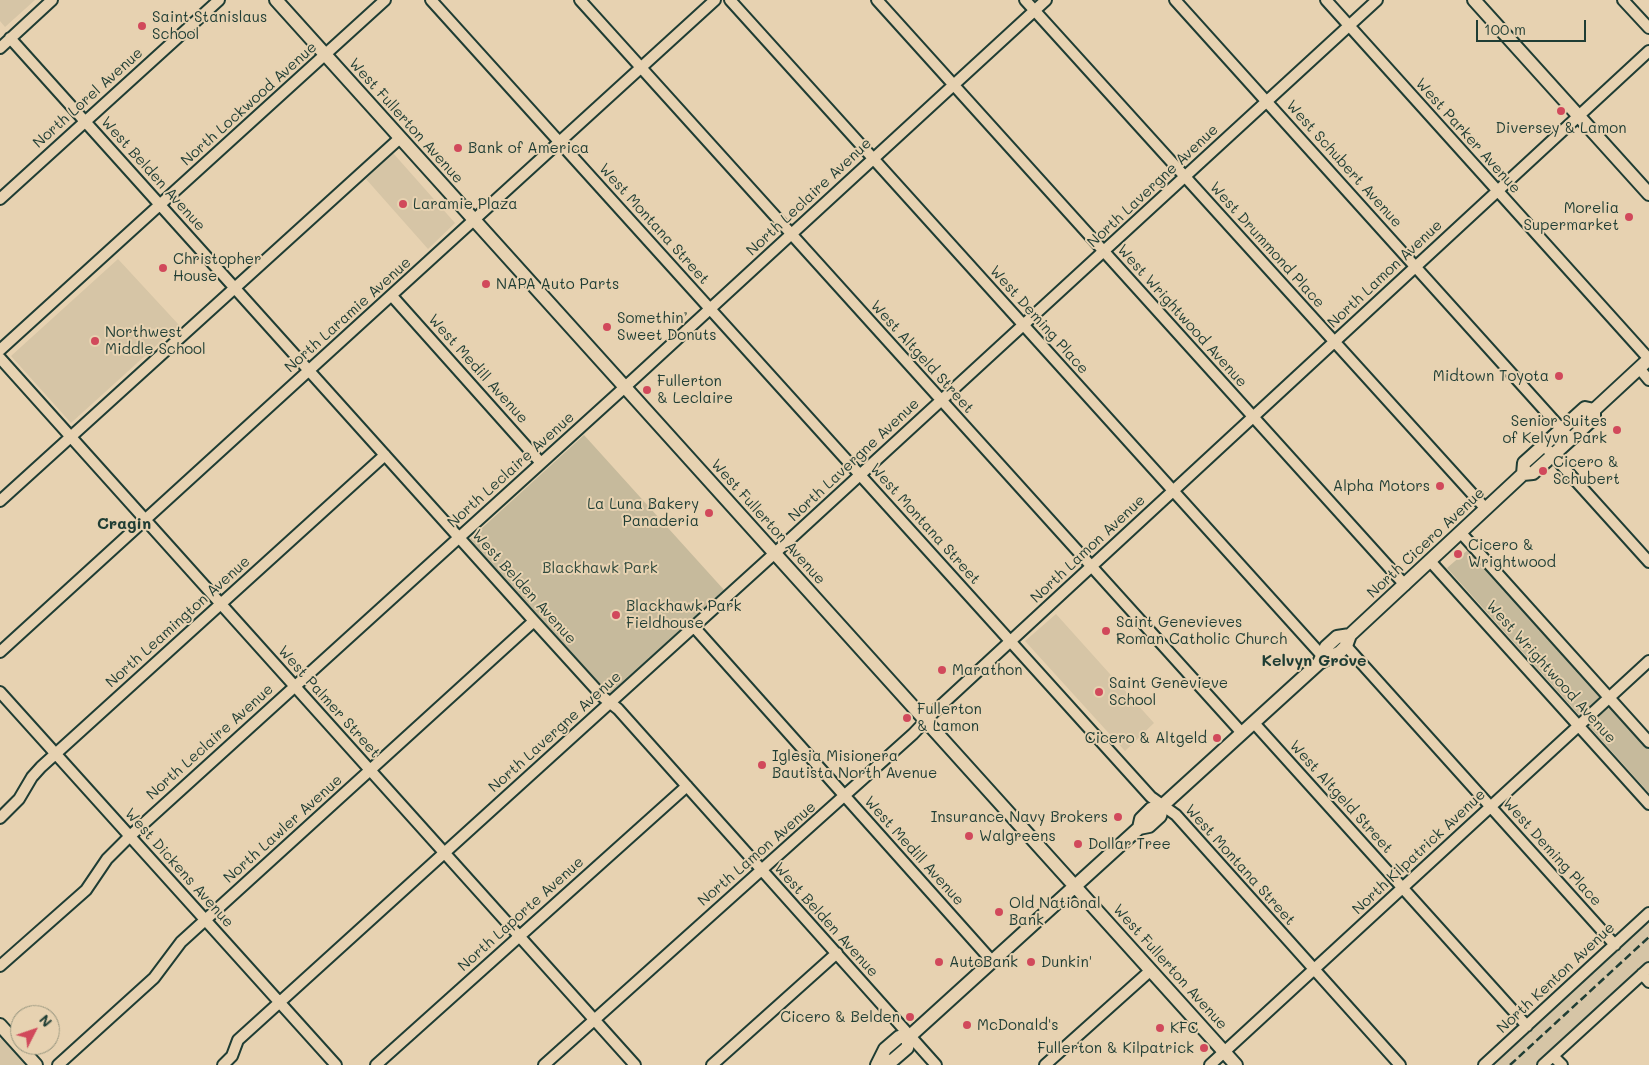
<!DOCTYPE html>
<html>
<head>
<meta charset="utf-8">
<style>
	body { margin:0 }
	#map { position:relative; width:1649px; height:1065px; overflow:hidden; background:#e7d2b1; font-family:Mali,sans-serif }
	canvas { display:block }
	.north { position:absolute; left:10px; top:1005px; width:50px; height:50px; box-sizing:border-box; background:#e7d2b1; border:1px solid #97967f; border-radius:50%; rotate:49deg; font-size:14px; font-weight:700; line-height:20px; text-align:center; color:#1f3d34 }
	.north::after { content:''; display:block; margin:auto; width:18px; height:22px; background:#d1495b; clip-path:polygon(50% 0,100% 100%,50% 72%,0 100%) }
	.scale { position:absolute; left:1476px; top:20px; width:110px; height:22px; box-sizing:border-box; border:2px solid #1f3d34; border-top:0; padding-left:6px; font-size:15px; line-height:18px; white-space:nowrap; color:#1f3d34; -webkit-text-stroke:4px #e7d2b1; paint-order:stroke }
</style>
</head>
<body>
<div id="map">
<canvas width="1649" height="1065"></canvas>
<div class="north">N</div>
<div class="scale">100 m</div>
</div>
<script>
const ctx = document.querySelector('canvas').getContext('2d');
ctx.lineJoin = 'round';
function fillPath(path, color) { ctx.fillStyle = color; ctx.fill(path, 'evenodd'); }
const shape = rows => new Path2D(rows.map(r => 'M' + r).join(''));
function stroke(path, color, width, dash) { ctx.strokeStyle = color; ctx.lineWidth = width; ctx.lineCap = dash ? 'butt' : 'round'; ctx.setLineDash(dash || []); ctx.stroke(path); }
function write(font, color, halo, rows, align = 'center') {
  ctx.font = font + ' Mali,sans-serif'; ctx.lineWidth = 4; ctx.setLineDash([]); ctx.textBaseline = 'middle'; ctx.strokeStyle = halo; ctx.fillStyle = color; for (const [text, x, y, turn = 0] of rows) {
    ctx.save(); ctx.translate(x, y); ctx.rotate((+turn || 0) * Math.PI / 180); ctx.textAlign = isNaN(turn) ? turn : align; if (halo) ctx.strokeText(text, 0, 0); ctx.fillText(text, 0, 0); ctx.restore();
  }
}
const built = shape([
	[0,0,35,0,5,27,0,21],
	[393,153,455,223,428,249,366,179],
	[118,259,179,325,71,423,11,356],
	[1056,614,1154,723,1125,751,1025,641],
	[1649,917,1649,963,1538,1065,1488,1065],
	[4,1038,29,1065,0,1065,0,1039]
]);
const green = shape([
	[584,435,725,591,611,696,470,539],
	[1470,548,1649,749,1649,793,1447,568]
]);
const minor = shape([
	[431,0,1151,797,1176,815,1400,1065],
	[580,0,1242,733],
	[730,0,1326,660],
	[877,0,1405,585],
	[1025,0,1486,509],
	[1175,0,1566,434],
	[1326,0,1649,359],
	[1623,0,1649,28],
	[10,38,534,621,603,697,618,709,936,1065],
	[0,48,52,0],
	[0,199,219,0],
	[392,296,541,463],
	[0,350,385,0],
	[0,358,635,1065],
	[1639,368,1649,380],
	[1548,450,1649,562],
	[0,501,400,138],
	[1461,533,1649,742],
	[1430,561,1649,804],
	[694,627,992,961],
	[1346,646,1615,945],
	[0,652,715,0],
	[0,692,336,1065],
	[1254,723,1527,1026],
	[0,818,19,799,32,777,41,767,385,455],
	[0,966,86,890,107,859,130,836,625,387,1046,0],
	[1642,974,1649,982],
	[1553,1056,1562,1065],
	[58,1065,154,978,181,942,534,621],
	[223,1065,232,1056,238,1040,775,553,1377,0],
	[376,1065,687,786],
	[544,1065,913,734,936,710,1649,51],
	[712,1065,837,953],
	[1045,1065,1151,970],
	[1210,1065,1649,661],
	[1484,1065,1649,913],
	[1543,1065,1649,968]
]);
const major = shape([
	[276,0,1236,1065],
	[1474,0,1649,194],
	[1523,474,1524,463,1585,408,1594,410],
	[1319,663,1326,647,1337,637,1350,635],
	[1139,828,1149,826,1160,816,1163,805],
	[0,1025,36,1065],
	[877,1065,885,1049,899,1037,910,1036],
	[878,1065,893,1060,907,1048,910,1036,1139,828,1141,819,1151,809,1163,805,1319,663,1340,652,1346,646,1350,635,1523,474,1533,473,1594,418,1594,410,1649,359]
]);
const rail = shape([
	[1510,1065,1649,937]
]);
const markers = [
	[142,26,5,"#d1495b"],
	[1561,111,5,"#d1495b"],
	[458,148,5,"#d1495b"],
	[403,204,5,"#d1495b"],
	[1629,217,5,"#d1495b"],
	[163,268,5,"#d1495b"],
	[486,284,5,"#d1495b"],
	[607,327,5,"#d1495b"],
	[95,341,5,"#d1495b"],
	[1559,376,5,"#d1495b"],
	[647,390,5,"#d1495b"],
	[1617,430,5,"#d1495b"],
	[1543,471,5,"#d1495b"],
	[1440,486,5,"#d1495b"],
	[709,513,5,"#d1495b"],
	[1458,554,5,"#d1495b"],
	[616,615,5,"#d1495b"],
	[1106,631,5,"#d1495b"],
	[942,670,5,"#d1495b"],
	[1099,692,5,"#d1495b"],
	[907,718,5,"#d1495b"],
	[1217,738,5,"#d1495b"],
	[762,765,5,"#d1495b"],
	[1118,817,5,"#d1495b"],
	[969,836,5,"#d1495b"],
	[1078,844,5,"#d1495b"],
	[999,912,5,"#d1495b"],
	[939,962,5,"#d1495b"],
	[1031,962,5,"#d1495b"],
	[910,1017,5,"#d1495b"],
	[967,1025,5,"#d1495b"],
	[1160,1028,5,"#d1495b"],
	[1204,1048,5,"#d1495b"]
];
const poiNames = [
	["Saint Stanislaus",152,17],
	["School",152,34],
	["Diversey & Lamon",1561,128,"center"],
	["Bank of America",468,148],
	["Laramie Plaza",413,204],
	["Morelia",1619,208,"right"],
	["Supermarket",1619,225,"right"],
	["Christopher",173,259],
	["House",173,276],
	["NAPA Auto Parts",496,284],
	["Somethin’",617,318],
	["Sweet Donuts",617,335],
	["Northwest",105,332],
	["Middle School",105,349],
	["Midtown Toyota",1549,376,"right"],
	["Fullerton",657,381],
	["& Leclaire",657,398],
	["Senior Suites",1607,421,"right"],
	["of Kelyvn Park",1607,438,"right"],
	["Cicero &",1553,462],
	["Schubert",1553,479],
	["Alpha Motors",1430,486,"right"],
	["La Luna Bakery",699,504,"right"],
	["Panaderia",699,521,"right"],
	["Cicero &",1468,545],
	["Wrightwood",1468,562],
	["Blackhawk Park",626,606],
	["Fieldhouse",626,623],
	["Saint Genevieves",1116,622],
	["Roman Catholic Church",1116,639],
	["Marathon",952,670],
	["Saint Genevieve",1109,683],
	["School",1109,700],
	["Fullerton",917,709],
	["& Lamon",917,726],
	["Cicero & Altgeld",1207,738,"right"],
	["Iglesia Misionera",772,756],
	["Bautista North Avenue",772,773],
	["Insurance Navy Brokers",1108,817,"right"],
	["Walgreens",979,836],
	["Dollar Tree",1088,844],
	["Old National",1009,903],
	["Bank",1009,920],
	["AutoBank",949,962],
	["Dunkin'",1041,962],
	["Cicero & Belden",900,1017,"right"],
	["McDonald's",977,1025],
	["KFC",1170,1028],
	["Fullerton & Kilpatrick",1194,1048,"right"]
];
const streetNames = [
	["North Lorel Avenue",88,98,-42],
	["North Lockwood Avenue",249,104,-42],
	["West Fullerton Avenue",406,121,48],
	["West Parker Avenue",1468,136,48],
	["West Schubert Avenue",1344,164,48],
	["West Belden Avenue",153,174,48],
	["North Lavergne Avenue",1153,186,-43],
	["North Leclaire Avenue",809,197,-43],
	["West Montana Street",654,224,48],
	["West Drummond Place",1267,245,48],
	["North Lamon Avenue",1385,274,-43],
	["North Laramie Avenue",348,315,-42],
	["West Wrightwood Avenue",1182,316,48],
	["West Deming Place",1039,320,48],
	["West Altgeld Street",922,357,48],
	["West Medill Avenue",478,369,48],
	["North Lavergne Avenue",854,460,-43],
	["North Leclaire Avenue",511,470,-42],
	["West Fullerton Avenue",768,522,48],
	["West Montana Street",925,524,48],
	["North Cicero Avenue",1426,543,-43],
	["North Lamon Avenue",1088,549,-43],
	["West Belden Avenue",524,587,48],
	["North Leamington Avenue",178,622,-42],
	["West Wrightwood Avenue",1551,672,48],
	["West Palmer Street",329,702,48],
	["North Lavergne Avenue",555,732,-42],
	["North Leclaire Avenue",210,742,-42],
	["West Altgeld Street",1341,797,48],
	["North Lawler Avenue",283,829,-42],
	["West Medill Avenue",914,851,48],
	["North Kilpatrick Avenue",1419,852,-43],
	["West Deming Place",1552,852,48],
	["North Lamon Avenue",757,854,-41],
	["West Montana Street",1240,865,48],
	["West Dickens Avenue",179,868,48],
	["North Laporte Avenue",521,914,-42],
	["West Belden Avenue",826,920,48],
	["West Fullerton Avenue",1170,967,48],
	["North Kenton Avenue",1556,978,-43]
];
const parkNames = [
	["Blackhawk Park",600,568]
];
const neighbourhoodNames = [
	["Cragin",124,524],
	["Kelvyn Grove",1314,661]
];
fillPath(built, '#d6c5a6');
fillPath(green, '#c6ba9c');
stroke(minor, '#1f3d34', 14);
stroke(major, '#1f3d34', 16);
stroke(minor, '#e7d2b1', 10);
stroke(major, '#e7d2b1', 12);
stroke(rail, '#1f3d34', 2.5, [8, 4]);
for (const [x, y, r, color] of markers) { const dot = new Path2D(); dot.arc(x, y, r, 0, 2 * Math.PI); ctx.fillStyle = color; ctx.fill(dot); stroke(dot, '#e7d2b1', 2); }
write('15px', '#1f3d34', '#e7d2b1', poiNames, 'left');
write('15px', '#1f3d34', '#e7d2b1', streetNames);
write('15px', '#304a3e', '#e7d2b1', parkNames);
write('bold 16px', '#1f3d34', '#e7d2b1', neighbourhoodNames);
</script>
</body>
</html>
